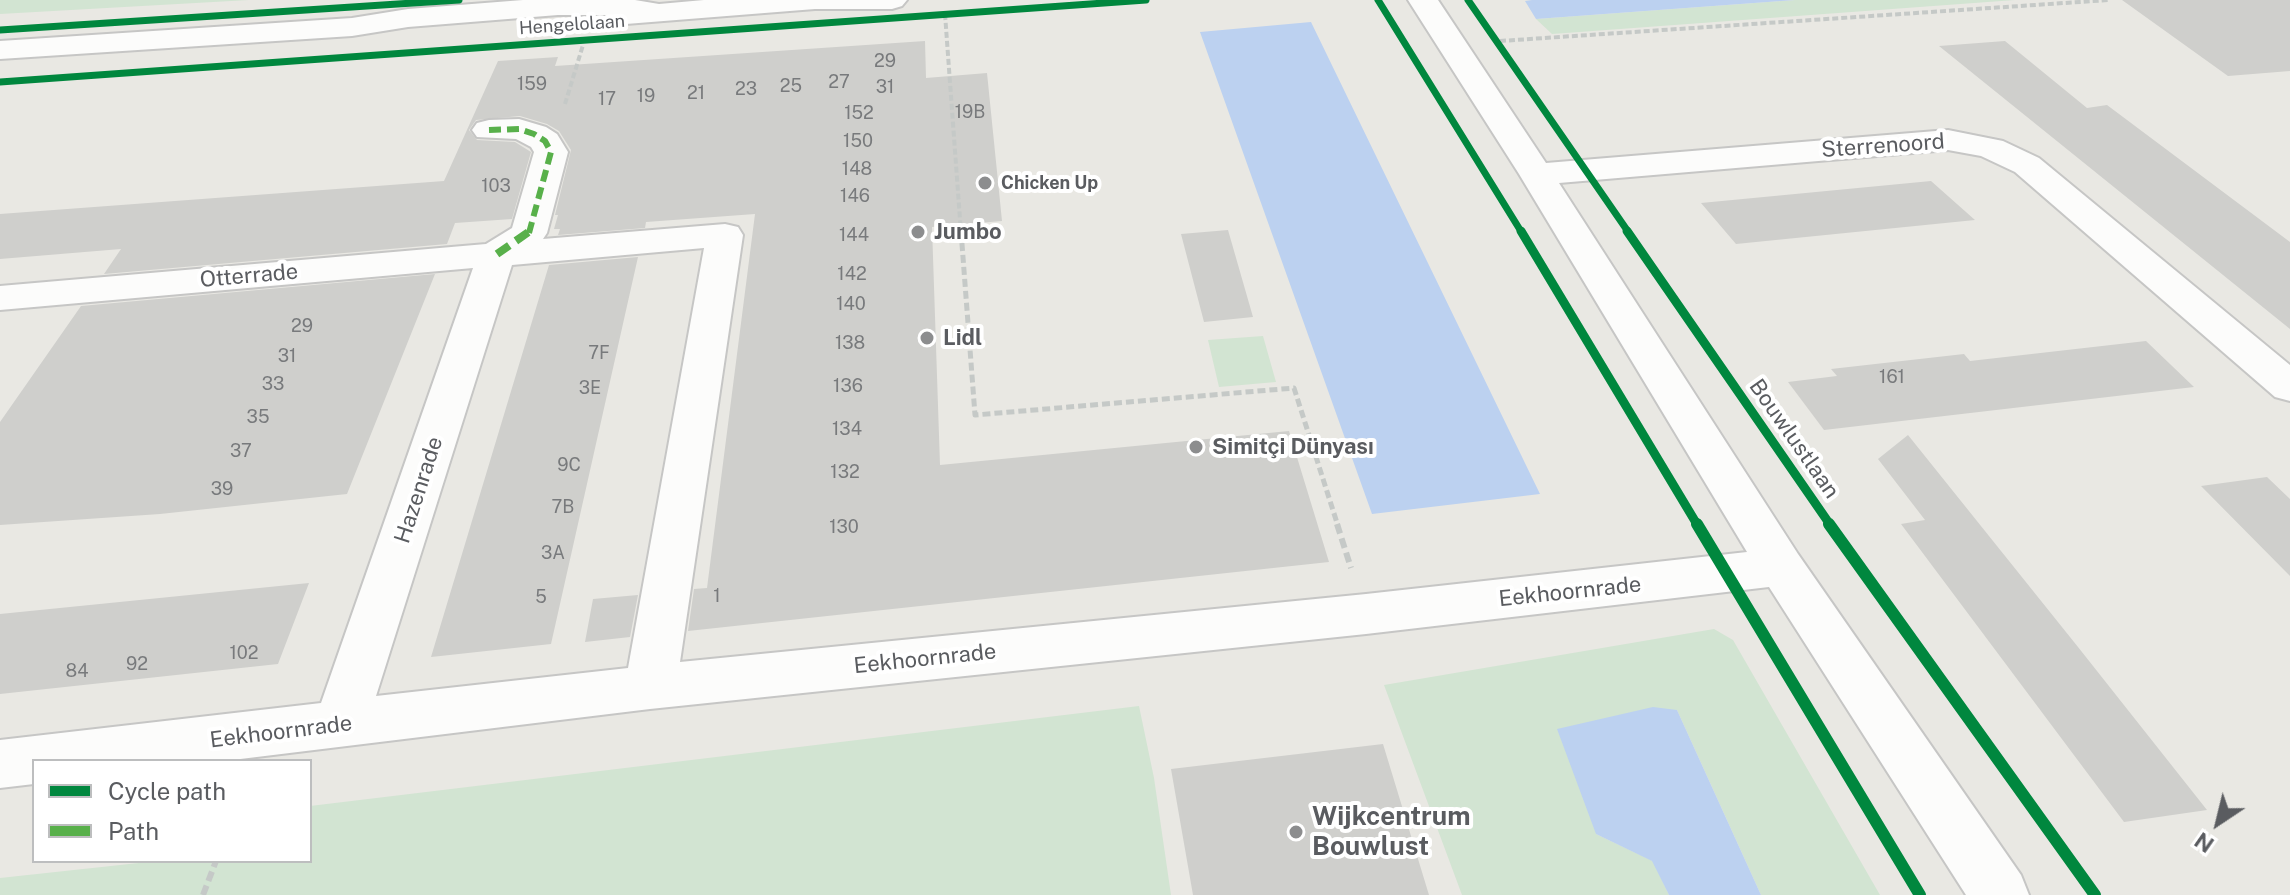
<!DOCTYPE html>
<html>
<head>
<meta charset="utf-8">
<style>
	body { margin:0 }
	#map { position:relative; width:2290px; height:895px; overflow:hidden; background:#e9e8e3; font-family:"Public Sans",sans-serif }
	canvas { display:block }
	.legend { position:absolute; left:32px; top:759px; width:280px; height:104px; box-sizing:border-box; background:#fff; border:2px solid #bdbebf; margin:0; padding:10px 14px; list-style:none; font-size:24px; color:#5a5c60 }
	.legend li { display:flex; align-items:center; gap:16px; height:40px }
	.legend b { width:40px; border:2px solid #bdbebf }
	.north { position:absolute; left:2178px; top:783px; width:80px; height:80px; -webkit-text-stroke:6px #fff; paint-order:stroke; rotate:215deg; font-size:22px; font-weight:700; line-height:32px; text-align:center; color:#5a5c60 }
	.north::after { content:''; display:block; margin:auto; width:28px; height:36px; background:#5a5c60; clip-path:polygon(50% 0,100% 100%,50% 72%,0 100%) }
</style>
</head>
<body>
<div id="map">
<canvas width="2290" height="895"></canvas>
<ul class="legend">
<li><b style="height:10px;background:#00873e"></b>Cycle path</li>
<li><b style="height:10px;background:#58b04a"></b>Path</li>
</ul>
<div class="north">N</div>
</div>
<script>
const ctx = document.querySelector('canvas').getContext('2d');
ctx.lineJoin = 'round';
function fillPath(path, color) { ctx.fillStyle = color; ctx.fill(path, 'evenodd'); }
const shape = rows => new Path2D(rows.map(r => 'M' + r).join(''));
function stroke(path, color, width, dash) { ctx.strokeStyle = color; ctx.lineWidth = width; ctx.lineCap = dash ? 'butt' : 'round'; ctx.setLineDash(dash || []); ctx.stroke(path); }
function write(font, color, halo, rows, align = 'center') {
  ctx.font = font + ' "Public Sans",sans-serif'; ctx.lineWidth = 8; ctx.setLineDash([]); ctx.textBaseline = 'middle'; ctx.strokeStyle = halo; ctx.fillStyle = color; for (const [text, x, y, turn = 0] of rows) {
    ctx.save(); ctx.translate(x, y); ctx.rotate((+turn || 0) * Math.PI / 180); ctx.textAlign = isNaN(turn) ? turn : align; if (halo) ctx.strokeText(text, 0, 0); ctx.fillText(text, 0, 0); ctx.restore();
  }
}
const green = shape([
	[0,0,249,0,0,14],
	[1795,0,2015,0,1552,34,1536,19],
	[1263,336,1276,382,1219,387,1208,340],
	[1714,629,1733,640,1880,895,1761,895,1677,710,1596,834,1653,861,1669,895,1462,895,1384,685],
	[1139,706,1154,778,1171,895,0,895,0,878,157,861,310,861,310,806]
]);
const water = shape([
	[1532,0,1795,0,1536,19,1525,1],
	[1311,22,1540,494,1372,514,1200,32],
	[1653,707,1677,710,1761,895,1669,895,1652,861,1596,834,1557,729]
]);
const building = shape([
	[2122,0,2290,0,2290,71,2228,76],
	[925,41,926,78,987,73,1002,221,932,227,940,465,1289,431,1329,562,688,631,694,589,707,588,755,214,646,222,645,228,558,235,560,229,554,229,558,215,555,215,571,150,559,131,547,124,520,116,476,120,469,130,477,140,515,142,531,152,512,219,455,223,447,244,104,274,121,249,0,259,0,214,444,181,498,61,558,57,555,66],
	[2005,41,2087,108,2107,105,2290,242,2290,329,1939,46],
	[1931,181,1975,220,1736,244,1701,203],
	[1228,230,1253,317,1204,322,1181,234],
	[638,257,551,644,431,657,549,265],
	[435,274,347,494,160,514,0,525,0,422,81,306],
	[2146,341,2194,387,1824,430,1788,382,1837,376,1831,369,1964,354,1970,361],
	[1908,435,2078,647,2207,810,2124,822,1901,524,1925,520,1878,459],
	[2267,477,2290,499,2290,576,2201,486],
	[309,583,278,664,0,694,0,614],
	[638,595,630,637,585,642,593,599],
	[1383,744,1429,895,1193,895,1171,769]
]);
const pathFar2 = shape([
	[945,14,961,233],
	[1500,41,2109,0],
	[565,104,583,45]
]);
const pathFar1 = shape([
	[961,231,975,415,1294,388,1338,526]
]);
const path = shape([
	[1337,524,1351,568],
	[203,895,216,861]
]);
const minor = shape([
	[523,0,635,0,659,4,704,0,907,0,902,6,892,9,815,9,626,24,616,21,611,15,558,15,408,27,352,36,0,59,0,41,352,18,408,9,523,0],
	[1408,0,1438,0,1546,163,1948,130,2003,141,2039,158,2290,365,2290,401,2275,397,2015,172,1981,156,1948,150,1559,183,1798,554,2021,875,2029,895,1966,895,1769,587,1366,634,650,709,224,761,34,761,34,784,0,788,0,740,321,703,473,268,0,310,0,286,486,244,512,228,534,152,531,147,516,139,477,137,472,130,477,123,489,120,519,119,546,127,557,134,568,152,547,233,543,239,725,224,738,227,743,235,680,662,1366,594,1747,552,1519,174,1408,0],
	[704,248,628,668,376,696,512,265,704,248]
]);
const quietFar1 = shape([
	[489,130,519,129,534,134,545,141,551,152,529,233]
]);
const quiet = shape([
	[497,254,530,231]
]);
const cyclewayFar2 = shape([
	[1378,0,1522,233],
	[1468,0,1629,233],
	[0,30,459,0],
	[0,82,1146,0]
]);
const cyclewayFar1 = shape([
	[1521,231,1698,526],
	[1627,231,1831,526]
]);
const cycleway = shape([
	[1697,524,1920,895],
	[1829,524,2095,895]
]);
const markers = [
	[985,183,8,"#8c8d8e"],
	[918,232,8,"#8c8d8e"],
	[927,338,8,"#8c8d8e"],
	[1196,447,8,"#8c8d8e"],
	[1296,832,8,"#8c8d8e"]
];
const farStreetnames = [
	["Hengelolaan",572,25,-4]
];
const numberNames = [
	["29",885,61],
	["27",839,82],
	["159",532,84],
	["25",791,86],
	["31",885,87],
	["23",746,89],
	["21",696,93],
	["19",646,96],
	["17",607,99],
	["19B",970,112],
	["152",859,113],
	["150",858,141],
	["148",857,169],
	["103",496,186],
	["146",855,196],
	["144",854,235],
	["142",852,274],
	["140",851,304],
	["29",302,326],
	["138",850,343],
	["7F",599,353],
	["31",287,356],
	["161",1892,377],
	["33",273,384],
	["136",848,386],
	["3E",590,388],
	["35",258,417],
	["134",847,429],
	["37",241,451],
	["9C",569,465],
	["132",845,472],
	["39",222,489],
	["7B",563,507],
	["130",844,527],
	["3A",553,553],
	["1",717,596],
	["5",541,597],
	["102",244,653],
	["92",137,664],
	["84",77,671]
];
const farPoinames = [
	["Chicken Up",1001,183]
];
const streetNames = [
	["Sterrenoord",1883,146,-4],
	["Otterrade",249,276,-5],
	["Bouwlustlaan",1794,439,55],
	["Hazenrade",419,490,-72],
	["Eekhoornrade",1570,592,-6],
	["Eekhoornrade",925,659,-6],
	["Eekhoornrade",281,732,-7]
];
const poiNames = [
	["Jumbo",934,232],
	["Lidl",943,338],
	["Simitçi Dünyası",1212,447]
];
const nearPoinames = [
	["Wijkcentrum",1312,817],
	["Bouwlust",1312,847]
];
fillPath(green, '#d2e4d2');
fillPath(water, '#bcd1f0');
fillPath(building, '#cfcfcc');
stroke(minor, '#c6c6c5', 4);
stroke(pathFar2, '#c5c9c7', 4, [6, 3]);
stroke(pathFar1, '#c5c9c7', 5, [8, 4]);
stroke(path, '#c5c9c7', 6, [10, 5]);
fillPath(minor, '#fcfcfb');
stroke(quietFar1, '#58b04a', 6, [12, 6]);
stroke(quiet, '#58b04a', 8, [15, 8]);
stroke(cyclewayFar2, '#00873e', 7);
stroke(cyclewayFar1, '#00873e', 9);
stroke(cycleway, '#00873e', 12);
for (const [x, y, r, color] of markers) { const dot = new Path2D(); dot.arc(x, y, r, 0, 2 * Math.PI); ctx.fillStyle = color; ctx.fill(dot); stroke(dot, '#fff', 3); }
write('18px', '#5a5c60', '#fff', farStreetnames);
write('18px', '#787a7c', null, numberNames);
write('bold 18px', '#5a5c60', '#fff', farPoinames, 'left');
write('22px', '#5a5c60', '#fff', streetNames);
write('bold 22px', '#5a5c60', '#fff', poiNames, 'left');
write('bold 26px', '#5a5c60', '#fff', nearPoinames, 'left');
</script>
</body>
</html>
